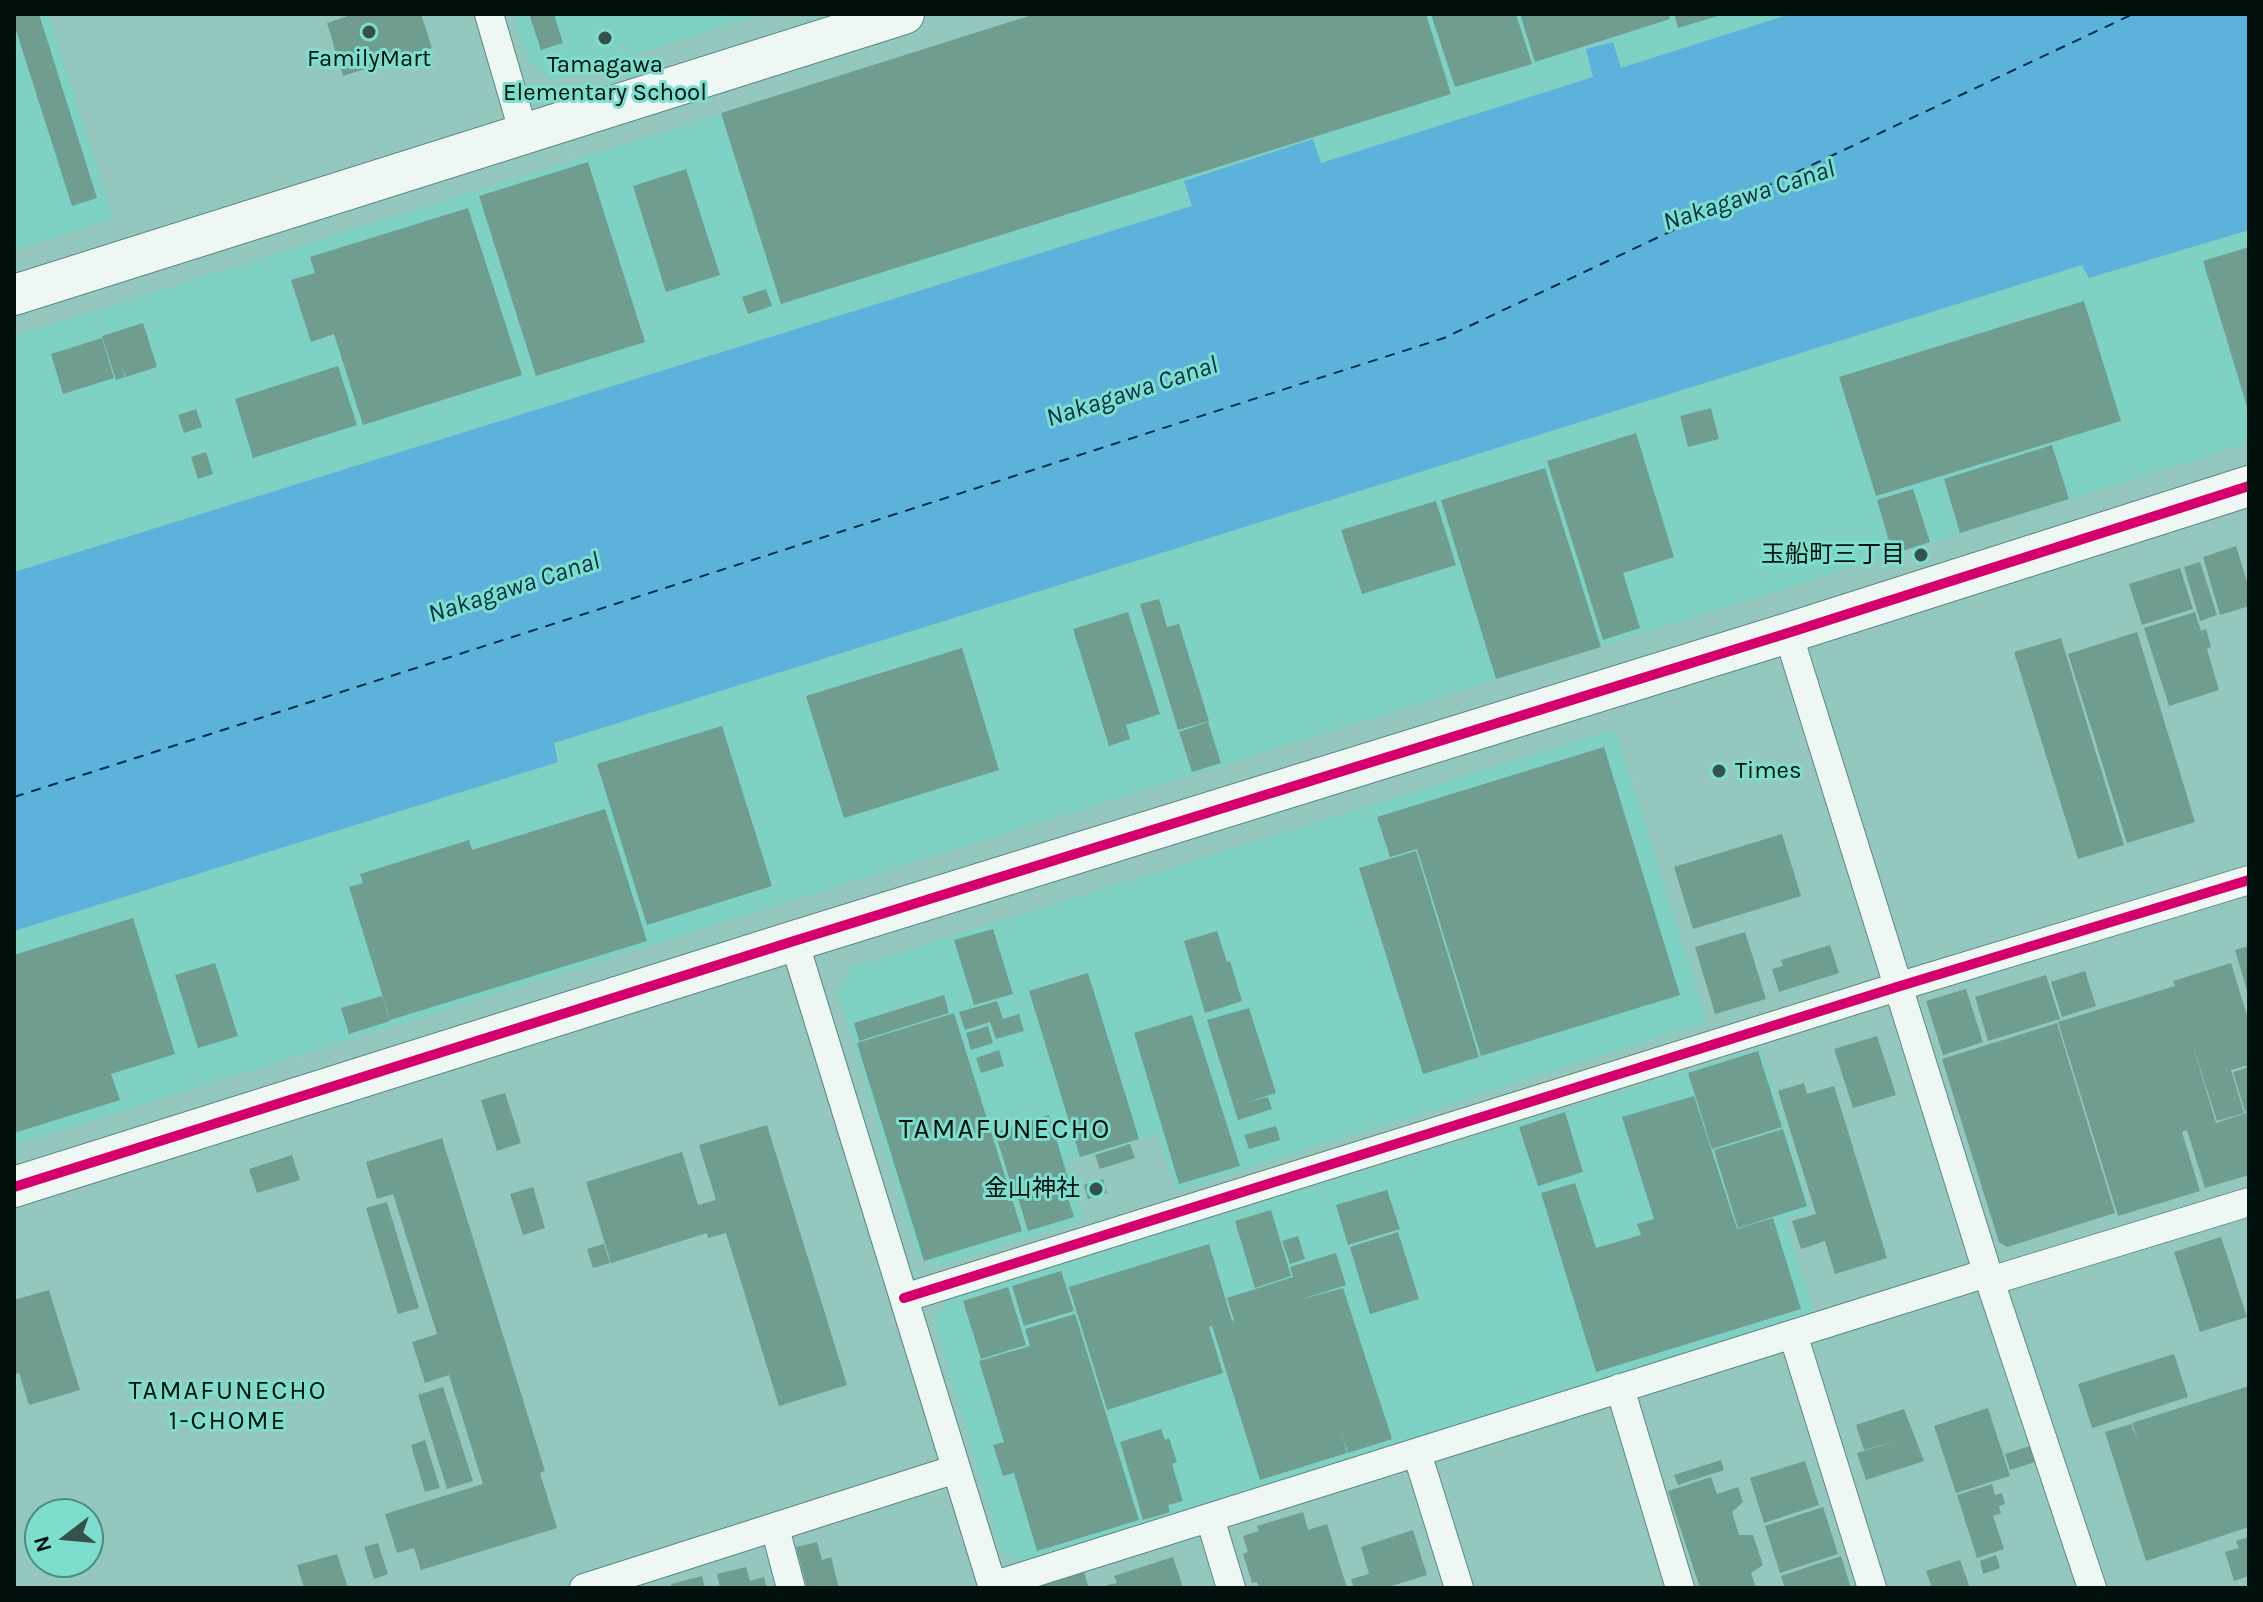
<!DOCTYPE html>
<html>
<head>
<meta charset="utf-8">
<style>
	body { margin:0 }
	#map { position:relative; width:2263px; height:1602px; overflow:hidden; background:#94c8bf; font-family:Karla,sans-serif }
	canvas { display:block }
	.frame { position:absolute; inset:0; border:16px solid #00110e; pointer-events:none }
	.north { position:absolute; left:24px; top:1498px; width:80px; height:80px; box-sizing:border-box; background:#7edecd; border:2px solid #4c8c81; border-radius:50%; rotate:254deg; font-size:22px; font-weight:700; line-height:32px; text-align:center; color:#00110e }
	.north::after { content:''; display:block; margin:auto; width:28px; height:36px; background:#34514c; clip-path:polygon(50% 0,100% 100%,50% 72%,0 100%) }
</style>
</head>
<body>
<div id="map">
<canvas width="2263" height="1602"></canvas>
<div class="frame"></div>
<div class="north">N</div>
</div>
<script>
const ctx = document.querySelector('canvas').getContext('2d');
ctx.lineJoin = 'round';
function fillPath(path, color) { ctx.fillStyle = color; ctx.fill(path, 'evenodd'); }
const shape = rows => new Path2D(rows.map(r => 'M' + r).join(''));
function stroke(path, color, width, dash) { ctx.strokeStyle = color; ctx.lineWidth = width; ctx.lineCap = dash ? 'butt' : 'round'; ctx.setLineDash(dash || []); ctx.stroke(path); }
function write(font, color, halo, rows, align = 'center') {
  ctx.font = font + ' Karla,"Noto Sans JP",sans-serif'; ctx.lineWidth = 6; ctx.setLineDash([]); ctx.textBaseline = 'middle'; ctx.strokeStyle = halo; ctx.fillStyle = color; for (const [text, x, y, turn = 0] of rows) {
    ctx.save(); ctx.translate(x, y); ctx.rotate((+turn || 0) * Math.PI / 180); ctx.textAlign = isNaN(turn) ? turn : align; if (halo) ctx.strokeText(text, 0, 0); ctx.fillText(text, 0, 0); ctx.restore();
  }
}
const built = shape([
	[14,14,48,14,114,219,14,250],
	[514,14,763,14,553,81,528,61],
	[1038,14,1790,14,1621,68,1613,42,1587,49,1593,77,1321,163,1312,140,1184,181,1192,206,14,572,14,336],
	[2249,230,2249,443,14,1145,14,931,557,762,553,743,2083,265,2090,278],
	[1615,729,1707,1022,1176,1191,1158,1134,1067,1163,1084,1220,936,1266,917,1254,838,993,849,968],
	[1762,1048,1811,1211,1785,1219,1814,1314,1019,1562,1002,1552,934,1317,947,1300]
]);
const water = shape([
	[1790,14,2249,14,2249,230,2089,278,2082,265,554,743,558,762,14,931,14,572,1192,206,1184,181,1313,139,1321,163,1593,77,1586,49,1613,42,1621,68]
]);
const ferry = shape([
	[14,797,1444,338,2133,14]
]);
const building = shape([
	[14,14,39,14,97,198,72,206,14,24],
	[354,14,421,14,432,48,343,76,327,23],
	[529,14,554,14,563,43,541,50],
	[1035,14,1426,14,1451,94,781,304,721,113],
	[1431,14,1516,14,1532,64,1455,87],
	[1520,14,1669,14,1670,19,1535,62],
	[1674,14,1721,14,1721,15,1678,28],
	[588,162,645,342,536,376,479,196],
	[686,169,720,275,666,292,633,186],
	[468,208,522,375,363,425,334,334,311,342,291,280,315,273,310,257],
	[2249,247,2249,410,2248,410,2203,261],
	[766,289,772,306,748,314,742,297],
	[2084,301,2121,421,1876,496,1839,377],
	[143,323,157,367,126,377,121,365,125,377,116,380,102,336],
	[102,338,114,378,63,394,51,354],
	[338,366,357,425,253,458,235,399],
	[1711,408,1719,439,1688,447,1680,416],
	[196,409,202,427,184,433,178,415],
	[1636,433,1674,557,1623,573,1640,628,1603,640,1547,461],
	[2052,445,2069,499,1960,533,1944,479],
	[206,452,213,474,198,479,191,457],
	[1545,468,1601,647,1496,679,1441,500],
	[1913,489,1930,542,1893,554,1877,500],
	[1436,501,1456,565,1362,594,1341,530],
	[2236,546,2249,588,2249,606,2220,615,2203,557],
	[2200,562,2217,615,2200,621,2184,567],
	[2180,568,2193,609,2142,625,2129,584],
	[1159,599,1167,627,1179,624,1209,721,1178,730,1140,604],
	[1128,612,1160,714,1126,725,1130,739,1109,746,1073,629],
	[2195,612,2201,631,2206,629,2211,647,2207,649,2219,690,2169,706,2144,628],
	[2137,632,2195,822,2127,843,2068,654],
	[2061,638,2124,845,2078,859,2014,652],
	[962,648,999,770,844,818,806,696],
	[1208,722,1221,763,1192,772,1179,732],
	[722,726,772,886,647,925,597,764],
	[1604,747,1680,995,1481,1056,1417,849,1390,857,1377,817],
	[605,809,647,941,390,1020,349,887,363,883,360,874,469,840,472,850],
	[1782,834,1801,896,1693,929,1674,867],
	[1416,851,1479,1057,1423,1074,1359,868],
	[133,918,175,1054,111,1074,120,1100,14,1133,14,955],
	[993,929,1013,994,974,1005,954,940],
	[1217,931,1227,962,1230,961,1242,1001,1205,1013,1184,941],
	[1745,932,1766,999,1715,1014,1695,947],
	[1830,945,1839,973,1779,992,1772,969,1783,966,1781,960],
	[2249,946,2249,994,2248,994,2235,950],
	[215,963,238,1036,198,1048,175,975],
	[2231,963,2249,1022,2249,1065,2231,1070,2244,1113,2217,1121,2191,1040,2216,1123,2249,1112,2249,1175,2205,1188,2187,1130,2182,1132,2200,1191,2118,1216,2058,1022,2175,986,2173,981],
	[2085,971,2096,1006,2062,1017,2051,982],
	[1088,973,1139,1139,1080,1157,1029,991],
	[2046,975,2060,1019,1988,1041,1975,997],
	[1966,989,1983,1042,1943,1055,1926,1001],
	[944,995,949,1013,859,1041,854,1023],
	[382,996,390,1021,349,1034,341,1008],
	[997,1001,1003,1019,1019,1014,1024,1031,996,1039,990,1022,965,1030,959,1012],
	[1249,1008,1276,1093,1244,1103,1268,1097,1272,1109,1238,1120,1207,1020],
	[954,1013,1022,1231,924,1261,857,1043],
	[1192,1015,1240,1166,1179,1184,1134,1033],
	[2057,1023,2115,1213,2007,1247,1999,1242,1942,1059],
	[988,1026,993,1043,971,1050,966,1033],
	[1877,1036,1896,1095,1853,1108,1834,1049],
	[999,1050,1004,1066,981,1073,976,1058],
	[1758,1051,1782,1127,1712,1149,1688,1073],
	[2249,1067,2249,1110,2245,1112,2233,1072],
	[1804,1083,1807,1094,1834,1086,1887,1258,1835,1274,1825,1241,1801,1249,1792,1221,1816,1214,1778,1091],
	[505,1093,521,1143,497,1151,481,1100],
	[1694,1096,1737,1229,1773,1218,1801,1309,1596,1372,1541,1193,1575,1183,1596,1248,1641,1235,1637,1224,1654,1219,1622,1117],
	[1565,1112,1583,1172,1538,1186,1519,1127],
	[1049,1115,1068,1178,1014,1194,995,1132],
	[767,1125,847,1385,779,1406,726,1233,708,1238,707,1233,611,1263,586,1182,682,1152,698,1205,716,1200,699,1145],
	[1276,1126,1280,1140,1249,1149,1244,1135],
	[1783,1129,1807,1206,1738,1228,1714,1150],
	[442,1138,545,1471,540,1473,557,1528,421,1570,414,1548,397,1553,385,1514,483,1484,449,1375,425,1383,412,1342,437,1334,393,1194,377,1199,366,1162],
	[1130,1144,1135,1158,1100,1169,1095,1155],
	[292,1155,300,1180,257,1193,249,1169],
	[1103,1179,1107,1193,1088,1199,1084,1185],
	[1063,1182,1074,1217,1028,1231,1017,1195],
	[533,1187,545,1228,523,1235,510,1194],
	[1387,1190,1400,1229,1348,1245,1336,1205],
	[387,1202,419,1308,398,1314,366,1208],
	[1271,1210,1291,1276,1255,1288,1235,1221],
	[1398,1232,1419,1299,1370,1314,1350,1247],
	[1298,1236,1305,1259,1290,1264,1282,1241],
	[2221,1237,2247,1317,2200,1332,2174,1252],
	[604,1244,610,1263,593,1268,587,1249],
	[1209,1244,1232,1321,1234,1320,1227,1298,1293,1277,1290,1267,1336,1253,1346,1285,1299,1300,1343,1288,1392,1439,1348,1453,1341,1432,1347,1453,1260,1480,1212,1326,1209,1327,1223,1373,1107,1410,1069,1287],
	[1061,1271,1074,1311,1024,1326,1012,1286],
	[1008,1287,1026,1345,981,1359,963,1301],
	[49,1290,80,1390,29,1405,19,1373,14,1375,14,1300],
	[1075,1314,1139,1520,1037,1551,1014,1473,1003,1476,993,1445,1004,1442,979,1361,1030,1346,1025,1329],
	[2174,1354,2188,1397,2092,1428,2078,1384],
	[2249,1386,2249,1527,2146,1561,2105,1432,2131,1424,2139,1443,2132,1423],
	[443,1387,473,1481,447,1489,418,1395],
	[1988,1408,2010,1476,1956,1493,1934,1426],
	[1904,1409,1924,1461,1866,1480,1857,1453,1900,1440,1864,1450,1856,1425],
	[1161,1429,1165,1440,1169,1438,1177,1462,1172,1464,1183,1501,1168,1505,1170,1512,1143,1520,1120,1442],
	[425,1440,440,1488,425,1492,411,1445],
	[2030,1446,2035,1462,2010,1470,2005,1454],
	[1721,1460,1724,1470,1678,1485,1674,1475],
	[1805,1461,1819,1505,1764,1523,1750,1478],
	[1711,1477,1717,1494,1738,1487,1743,1502,1732,1512,1739,1535,1753,1535,1763,1565,1751,1573,1756,1588,1700,1588,1668,1491],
	[1992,1484,1995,1495,2002,1493,2005,1504,1999,1506,2001,1513,1993,1516,2004,1549,1977,1558,1957,1495],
	[1823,1507,1838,1554,1780,1573,1765,1526],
	[1303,1512,1308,1530,1327,1524,1347,1588,1259,1588,1257,1582,1252,1583,1243,1554,1248,1552,1243,1536,1259,1531,1257,1526],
	[1413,1530,1427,1575,1385,1588,1354,1588,1351,1579,1369,1574,1361,1547],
	[2249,1537,2249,1576,2234,1581,2225,1552,2239,1548,2236,1541],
	[817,1542,822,1560,831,1557,839,1588,807,1588,796,1547],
	[378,1543,388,1574,374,1579,364,1547],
	[337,1554,348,1588,304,1588,297,1565],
	[1996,1555,2000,1568,1983,1574,1980,1561],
	[1841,1556,1851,1588,1785,1588,1781,1576],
	[1173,1557,1183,1588,1108,1588,1107,1585,1117,1583,1114,1576],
	[1960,1560,1970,1588,1932,1588,1926,1571],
	[746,1567,750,1581,764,1577,767,1588,720,1588,717,1574],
	[1084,1572,1089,1588,1036,1588,1036,1587],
	[702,1576,705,1588,672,1588,671,1584]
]);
const street = shape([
	[489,14,524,134],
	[1788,633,1990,1281,2092,1588],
	[794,941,993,1588],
	[1990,1281,2249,1202],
	[904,1298,1897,987,2249,880],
	[1793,1334,1872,1588],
	[1620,1388,1680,1588],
	[1417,1453,1459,1588],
	[1210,1518,1231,1588],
	[775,1528,791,1588],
	[992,1586,1987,1273],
	[584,1588,956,1469]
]);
const secondary = shape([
	[14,295,904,14],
	[14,1187,794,941,1788,633,2249,486]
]);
const cycleway = shape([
	[14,1187,794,941,1788,633,2249,486],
	[904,1298,1897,987,2249,880]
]);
const markers = [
	[369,32,8,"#34514c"],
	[605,38,8,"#34514c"],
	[1921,555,8,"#34514c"],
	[1719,771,8,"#34514c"],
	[1096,1189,8,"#34514c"]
];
const poiNames = [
	["FamilyMart",369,59],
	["Tamagawa",605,65],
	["Elementary School",605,93],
	["玉船町三丁目",1905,555,"right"],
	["Times",1735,771,"left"],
	["金山神社",1080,1189,"right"]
];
const waterNames = [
	["Nakagawa Canal",1749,196,-18],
	["Nakagawa Canal",1132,392,-18],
	["Nakagawa Canal",514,588,-18]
];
const neighbourhoodNames = [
	["TAMAFUNECHO",228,1392],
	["1-CHOME",228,1422]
];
const quarterNames = [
	["TAMAFUNECHO",1005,1130]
];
fillPath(built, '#7ed1c3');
fillPath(water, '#5db2dc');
stroke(ferry, '#042f49', 2, [10, 8]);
fillPath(building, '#6f9e91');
stroke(street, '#5a8982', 30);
stroke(secondary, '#5a8982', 42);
stroke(street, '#eff7f5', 28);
stroke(secondary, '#eff7f5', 40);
stroke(cycleway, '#d6006c', 10);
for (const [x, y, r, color] of markers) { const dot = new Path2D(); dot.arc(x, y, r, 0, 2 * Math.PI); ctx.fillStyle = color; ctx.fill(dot); stroke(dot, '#7edecd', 3); }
write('24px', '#00110e', '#7edecd', poiNames);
write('italic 26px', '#042f49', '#7edecd', waterNames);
ctx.letterSpacing = '2px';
write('26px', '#00110e', '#7edecd', neighbourhoodNames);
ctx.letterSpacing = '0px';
ctx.letterSpacing = '2px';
write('28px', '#00110e', '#7edecd', quarterNames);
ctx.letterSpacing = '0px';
</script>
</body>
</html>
